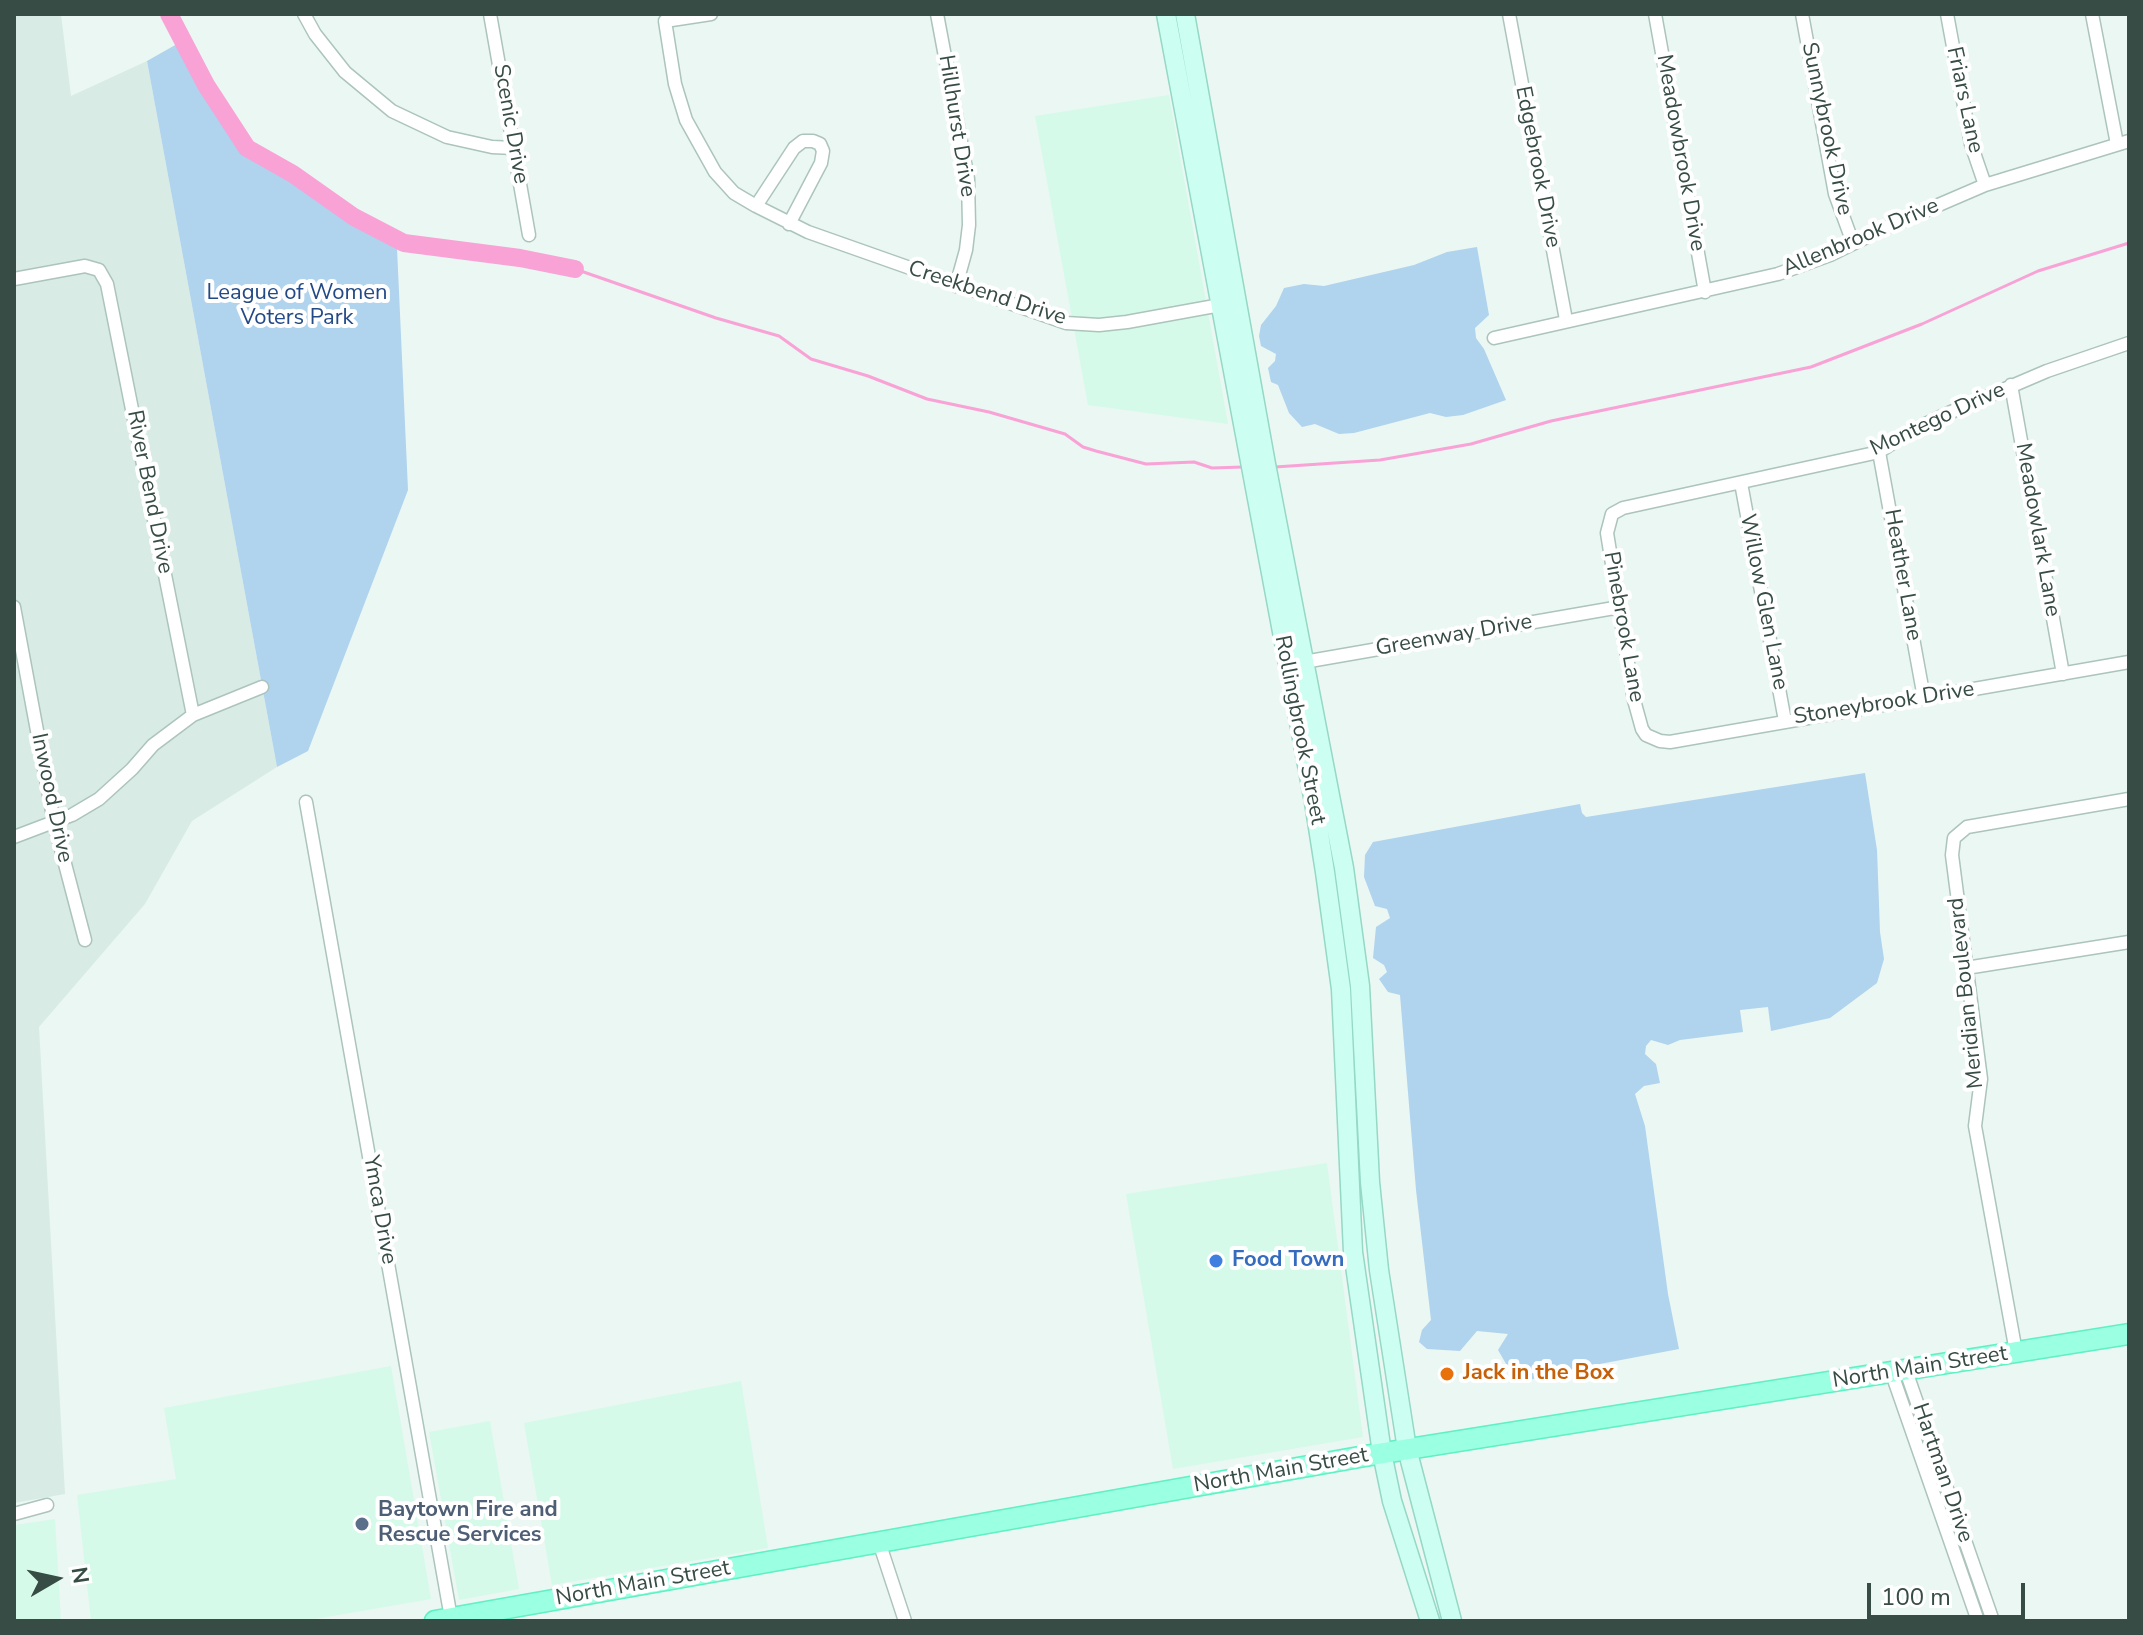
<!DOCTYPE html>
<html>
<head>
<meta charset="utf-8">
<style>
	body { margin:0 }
	#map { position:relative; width:2143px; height:1635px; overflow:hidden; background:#ebf7f3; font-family:"Nunito Sans",sans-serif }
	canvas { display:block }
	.frame { position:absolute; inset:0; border:16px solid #374c44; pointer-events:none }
	.north { position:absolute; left:16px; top:1539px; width:80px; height:80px; -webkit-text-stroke:6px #fff; paint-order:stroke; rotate:81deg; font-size:22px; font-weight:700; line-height:32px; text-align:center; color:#374c44 }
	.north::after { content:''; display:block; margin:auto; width:28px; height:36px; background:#374c44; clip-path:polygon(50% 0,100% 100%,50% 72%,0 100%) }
	.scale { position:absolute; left:1867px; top:1583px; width:158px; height:36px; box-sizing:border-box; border:4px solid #374c44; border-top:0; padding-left:10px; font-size:24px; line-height:28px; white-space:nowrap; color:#374c44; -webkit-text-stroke:6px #fff; paint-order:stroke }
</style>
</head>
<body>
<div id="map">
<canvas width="2143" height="1635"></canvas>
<div class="frame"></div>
<div class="north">N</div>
<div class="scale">100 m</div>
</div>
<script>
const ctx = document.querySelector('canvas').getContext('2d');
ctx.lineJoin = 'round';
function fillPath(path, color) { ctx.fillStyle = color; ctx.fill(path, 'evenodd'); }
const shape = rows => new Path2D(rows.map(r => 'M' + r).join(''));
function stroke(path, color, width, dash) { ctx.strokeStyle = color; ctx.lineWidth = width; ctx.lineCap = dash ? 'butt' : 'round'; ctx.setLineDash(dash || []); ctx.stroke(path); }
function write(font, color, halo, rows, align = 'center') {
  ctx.font = font + ' "Nunito Sans",sans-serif'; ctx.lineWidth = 8; ctx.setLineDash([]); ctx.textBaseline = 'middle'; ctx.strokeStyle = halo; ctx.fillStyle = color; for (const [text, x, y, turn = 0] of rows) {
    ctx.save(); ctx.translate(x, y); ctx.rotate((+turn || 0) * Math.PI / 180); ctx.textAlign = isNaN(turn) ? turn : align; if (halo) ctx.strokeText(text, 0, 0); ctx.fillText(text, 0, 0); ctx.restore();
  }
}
const residential = shape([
	[14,14,61,14,71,96,147,61,277,767,192,821,145,904,39,1027,65,1494,14,1503]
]);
const commercial = shape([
	[1169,95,1228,424,1088,405,1035,116],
	[1327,1163,1363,1437,1173,1469,1126,1194],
	[391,1366,431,1599,304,1621,91,1621,77,1495,176,1479,164,1408],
	[741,1381,768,1548,552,1585,524,1423],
	[490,1421,519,1589,459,1600,429,1432],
	[55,1519,61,1621,14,1621,14,1525]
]);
const green = shape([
	[177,44,235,144,397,248,408,490,308,751,277,767,147,61],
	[1477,247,1489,315,1475,328,1476,338,1484,349,1506,400,1463,415,1446,417,1430,413,1354,433,1339,434,1315,424,1302,427,1289,413,1278,385,1271,382,1268,368,1275,361,1276,354,1261,346,1259,336,1261,325,1276,306,1284,288,1304,284,1324,286,1414,265,1447,252],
	[1865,773,1877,850,1880,932,1884,959,1877,983,1830,1018,1771,1031,1768,1007,1740,1010,1743,1032,1680,1040,1668,1045,1651,1040,1646,1046,1645,1054,1656,1064,1660,1083,1644,1086,1635,1094,1645,1126,1668,1294,1679,1349,1547,1374,1525,1382,1516,1381,1498,1350,1508,1334,1477,1331,1460,1351,1427,1349,1419,1342,1422,1330,1431,1320,1416,1190,1400,995,1388,992,1379,979,1387,972,1384,965,1373,958,1376,927,1390,918,1387,909,1375,906,1364,877,1365,855,1373,842,1580,804,1582,813,1586,817]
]);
const stream = shape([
	[575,269,716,318,779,336,811,359,868,376,927,399,989,412,1065,434,1083,447,1096,451,1146,464,1194,462,1212,468,1243,467],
	[1275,467,1380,460,1471,444,1551,421,1811,367,1922,324,2038,271,2129,243]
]);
const river = shape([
	[169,14,206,85,247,148,293,174,354,217,404,243,520,258,575,269]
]);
const street = shape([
	[304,14,315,34,345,72,392,111,447,137,492,147,514,148],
	[490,14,529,235],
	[711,14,665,21,675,84,686,120,715,172,734,193,756,206,808,232,1066,323,1099,325,1127,322,1226,304],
	[937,14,968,179,969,225,966,250,956,286],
	[1509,14,1566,320],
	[1655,14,1705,292],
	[1802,14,1835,194,1853,243],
	[1947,14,1971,144,1985,185],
	[2092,14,2117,144],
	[756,206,794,148,803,141,813,141,820,144,823,151,821,163,789,224],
	[14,279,85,266,99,270,107,284,193,715],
	[1494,338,1778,274,1830,255,1885,228,1985,185,2129,141],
	[2129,343,2047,371,1944,415,1909,432,1879,452,1623,508,1612,514,1607,533,1634,700,1642,729,1646,735,1660,741,1670,742,2129,662],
	[2011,385,2063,674],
	[1879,452,1924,698],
	[1741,483,1785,721],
	[14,607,54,822,85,940],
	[1298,663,1620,607],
	[306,802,451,1618],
	[14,837,72,815,99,799,132,769,153,745,193,715,262,687],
	[1966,968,2129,942],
	[2016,1352,1975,1126,1981,1079,1952,855,1954,838,1967,827,2129,799],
	[1906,1371,1993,1621],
	[1892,1374,1978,1621],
	[14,1514,47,1505],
	[879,1542,905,1621]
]);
const secondary = shape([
	[1166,14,1314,802,1325,872,1341,989,1353,1252,1382,1453,1392,1501,1430,1621],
	[1185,14,1266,464,1344,868,1360,986,1370,1182,1379,1270,1407,1449,1452,1621]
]);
const primary = shape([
	[435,1621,1365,1456,2129,1334]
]);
const markers = [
	[1216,1261,8,"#3f7fe0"],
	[1447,1374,8,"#e8710a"],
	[362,1524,8,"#5c6f8a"]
];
const streetNames = [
	["Friars Lane",1964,100,78],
	["Scenic Drive",510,124,80],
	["Hillhurst Drive",956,126,81],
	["Sunnybrook Drive",1826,129,78],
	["Meadowbrook Drive",1680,153,80],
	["Edgebrook Drive",1537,167,79],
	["Allenbrook Drive",1861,238,-23],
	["Creekbend Drive",987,294,18],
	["Montego Drive",1938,420,-25],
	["River Bend Drive",149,492,79],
	["Meadowlark Lane",2037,530,80],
	["Heather Lane",1902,575,80],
	["Willow Glen Lane",1763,602,79],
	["Pinebrook Lane",1623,627,80],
	["Greenway Drive",1454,636,-10],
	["Stoneybrook Drive",1884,704,-9],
	["Rollingbrook Street",1299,730,79],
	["Inwood Drive",51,798,78],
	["Meridian Boulevard",1967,993,-96],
	["Ymca Drive",379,1210,80],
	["North Main Street",1920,1368,-9],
	["North Main Street",1281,1471,-10],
	["Hartman Drive",1942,1473,71],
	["North Main Street",643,1584,-10]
];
const parkNames = [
	["League of Women",297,294],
	["Voters Park",297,319]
];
const shopNames = [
	["Food Town",1232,1261]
];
const foodNames = [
	["Jack in the Box",1463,1374]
];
const serviceNames = [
	["Baytown Fire and",378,1511],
	["Rescue Services",378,1536]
];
fillPath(residential, '#d8ebe5');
fillPath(commercial, '#d5fae9');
fillPath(green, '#b0d3ee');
stroke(stream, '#f8a2d6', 3);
stroke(river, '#f8a2d6', 18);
stroke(street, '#acc4bb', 15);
stroke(secondary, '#94d8c5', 21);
stroke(primary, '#5ff0c3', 23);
stroke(street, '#fff', 12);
stroke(secondary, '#ccfff2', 18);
stroke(primary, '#9bffe1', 20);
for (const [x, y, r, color] of markers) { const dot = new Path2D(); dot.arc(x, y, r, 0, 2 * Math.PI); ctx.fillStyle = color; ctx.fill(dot); stroke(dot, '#fff', 3); }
write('22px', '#374c44', '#fff', streetNames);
write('22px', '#234a86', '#fff', parkNames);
write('bold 22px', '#366cbe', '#fff', shopNames, 'left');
write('bold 22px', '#c56008', '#fff', foodNames, 'left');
write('bold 22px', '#4e5e75', '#fff', serviceNames, 'left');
</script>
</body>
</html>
